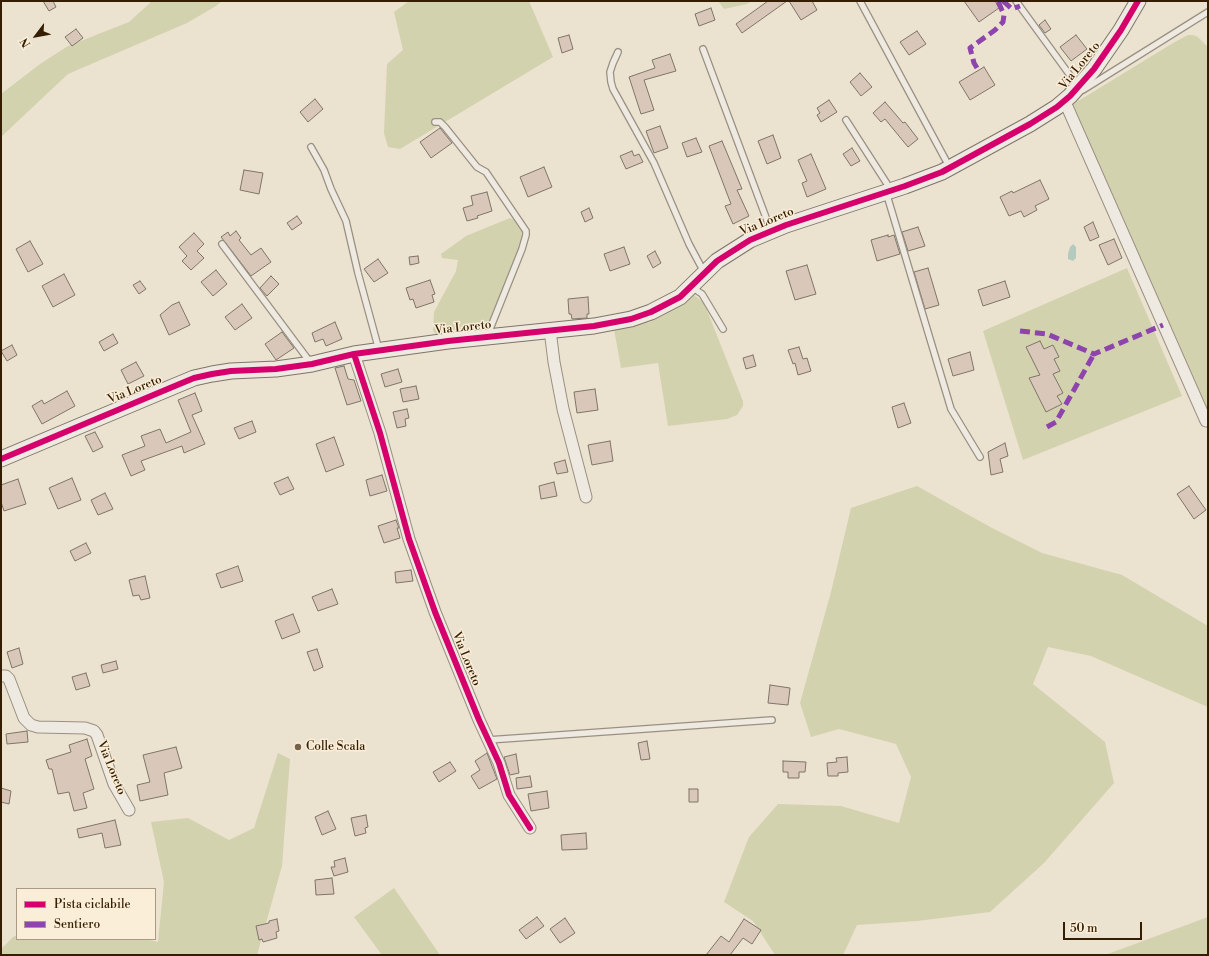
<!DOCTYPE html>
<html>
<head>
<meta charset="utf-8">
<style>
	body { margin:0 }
	#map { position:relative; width:1209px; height:956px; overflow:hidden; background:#ece2d0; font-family:"Libre Bodoni",serif }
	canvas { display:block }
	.frame { position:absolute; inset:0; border:2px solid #351d01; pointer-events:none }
	.legend { position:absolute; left:16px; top:888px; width:140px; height:52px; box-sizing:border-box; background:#faeed9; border:1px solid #ab9a83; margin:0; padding:5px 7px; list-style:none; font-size:12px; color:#351d01 }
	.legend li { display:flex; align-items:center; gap:8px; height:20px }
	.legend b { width:20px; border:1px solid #ab9a83 }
	.north { position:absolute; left:16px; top:16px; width:40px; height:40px; -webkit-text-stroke:3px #faeed9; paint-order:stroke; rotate:238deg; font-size:11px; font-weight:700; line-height:16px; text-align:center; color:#351d01 }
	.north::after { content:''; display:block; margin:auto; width:14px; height:18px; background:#351d01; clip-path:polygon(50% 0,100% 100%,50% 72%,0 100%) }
	.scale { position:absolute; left:1063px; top:922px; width:79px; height:18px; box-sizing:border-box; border:2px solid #351d01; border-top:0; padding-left:5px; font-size:12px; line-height:14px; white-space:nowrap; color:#351d01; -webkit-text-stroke:3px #faeed9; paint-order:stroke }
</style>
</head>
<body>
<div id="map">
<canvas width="1209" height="956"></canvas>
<div class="frame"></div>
<ul class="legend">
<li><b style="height:5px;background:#d6006c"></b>Pista ciclabile</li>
<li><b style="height:5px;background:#8e44ad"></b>Sentiero</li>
</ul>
<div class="north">N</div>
<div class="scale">50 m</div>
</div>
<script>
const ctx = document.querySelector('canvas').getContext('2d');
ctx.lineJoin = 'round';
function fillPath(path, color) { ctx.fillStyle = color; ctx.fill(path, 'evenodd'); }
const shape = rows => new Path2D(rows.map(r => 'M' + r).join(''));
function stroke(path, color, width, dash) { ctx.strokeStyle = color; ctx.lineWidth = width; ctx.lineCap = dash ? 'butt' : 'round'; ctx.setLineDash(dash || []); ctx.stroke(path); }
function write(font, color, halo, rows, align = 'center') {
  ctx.font = font + ' "Libre Bodoni",serif'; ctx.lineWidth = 3; ctx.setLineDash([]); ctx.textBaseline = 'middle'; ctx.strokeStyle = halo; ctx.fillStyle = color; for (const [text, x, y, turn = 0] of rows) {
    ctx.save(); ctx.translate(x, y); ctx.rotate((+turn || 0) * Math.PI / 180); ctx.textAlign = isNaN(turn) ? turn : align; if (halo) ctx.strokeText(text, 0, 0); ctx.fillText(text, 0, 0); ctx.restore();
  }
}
const green = shape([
	[150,1,222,1,216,6,187,23,68,74,1,137,1,94,40,64,68,46,129,22,150,3],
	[409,1,529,1,553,57,400,149,388,147,384,133,387,64,403,50,394,12],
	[718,1,752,1,747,4,724,9],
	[1188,35,1193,35,1198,37,1208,47,1208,416,1073,109,1073,105,1075,103,1173,43],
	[510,218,515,220,521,227,523,231,523,239,513,266,504,285,487,332,444,337,437,335,433,331,434,312,456,271,458,260,442,258,441,254,466,236],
	[1127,268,1182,396,1023,460,983,331],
	[694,295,703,302,706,308,743,401,743,406,737,415,727,419,668,426,658,363,621,368,614,329,650,322,689,296],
	[917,486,992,528,1042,553,1122,575,1208,626,1208,707,1091,656,1048,647,1033,684,1105,742,1114,783,1044,863,990,912,917,921,857,925,843,955,775,955,753,921,724,902,749,837,778,804,841,806,899,823,911,777,896,744,839,729,811,737,800,703,831,592,851,508],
	[278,753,290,759,282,866,257,955,1,955,1,949,13,937,17,935,17,939,145,939,158,942,164,882,151,822,188,818,229,840,254,828],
	[394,888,440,955,382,955,354,917],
	[1208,917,1208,955,1105,955]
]);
const water = shape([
	[1073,244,1076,247,1076,258,1073,261,1068,259,1068,254,1070,247]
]);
const building = shape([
	[43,1,53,1,56,7,49,11,43,1],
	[768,1,787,1,742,33,736,24,768,1],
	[789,1,812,1,817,10,801,20,789,1],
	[964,1,995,1,999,8,979,22,964,1],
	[711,8,715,20,699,26,695,14,711,8],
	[1045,20,1051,29,1045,33,1039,25,1045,20],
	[76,29,83,38,72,46,65,37,76,29],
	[917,31,926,44,909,55,900,42,917,31],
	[569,35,573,49,562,53,558,38,569,35],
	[1076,35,1087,49,1071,61,1060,47,1076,35],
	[670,54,676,71,644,80,654,110,641,114,629,77,655,68,652,60,670,54],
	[984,67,995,85,970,100,959,82,984,67],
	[860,73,872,87,861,96,850,82,860,73],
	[315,99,323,109,308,122,300,112,315,99],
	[829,100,837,112,821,122,817,115,820,113,817,108,829,100],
	[885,102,903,123,905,122,918,139,908,147,885,119,881,122,873,113,885,102],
	[660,126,668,148,654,153,646,131,660,126],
	[440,128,452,143,431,158,420,142,440,128],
	[773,135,781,158,767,164,758,141,773,135],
	[696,138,702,152,687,157,682,143,696,138],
	[722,141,742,189,737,190,749,216,733,224,725,206,731,204,709,146,722,141],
	[852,148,860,161,851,166,843,154,852,148],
	[632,151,634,156,639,154,643,162,626,169,620,156,632,151],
	[811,154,826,189,807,197,802,183,807,181,798,160,811,154],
	[544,167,552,187,528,197,520,177,544,167],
	[244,170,263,173,259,194,240,190,244,170],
	[1040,180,1049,199,1035,206,1037,210,1024,217,1021,211,1009,216,1000,197,1012,191,1013,193,1040,180],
	[487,192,492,211,477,216,478,218,467,221,463,208,473,205,471,196,487,192],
	[589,208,593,218,585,222,581,212,589,208],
	[297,216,302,223,292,230,287,223,297,216],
	[1093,222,1099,237,1090,241,1084,227,1093,222],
	[918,227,925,246,908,251,902,232,918,227],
	[236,231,241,238,239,240,251,255,261,248,271,262,251,276,221,237,228,232,230,236,236,231],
	[194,233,204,244,197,251,204,258,191,270,182,261,187,256,179,247,194,233],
	[888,235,888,237,894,235,900,254,877,261,871,240,888,235],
	[1114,239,1122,258,1108,265,1099,245,1114,239],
	[30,241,43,264,28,272,16,249,30,241],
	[624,247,630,264,610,271,604,254,624,247],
	[655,251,661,263,653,268,647,256,655,251],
	[418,256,419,263,410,265,409,257,418,256],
	[378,259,388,273,374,282,364,269,378,259],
	[807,265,816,294,795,300,786,271,807,265],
	[928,268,939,305,925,309,914,272,928,268],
	[216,270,227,284,213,296,201,282,216,270],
	[64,274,75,295,53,307,42,286,64,274],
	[271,276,279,284,267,296,260,288,271,276],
	[430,280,435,294,432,295,434,302,416,308,413,299,410,300,406,288,430,280],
	[140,281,146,289,139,294,133,285,140,281],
	[1005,281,1010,297,983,306,978,290,1005,281],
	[588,297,589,314,587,314,587,318,572,319,571,314,569,314,568,299,588,297],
	[179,302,190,325,169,335,160,315,172,305,179,302],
	[242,304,252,318,235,330,225,317,242,304],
	[335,322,342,339,326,346,323,339,315,342,312,333,335,322],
	[282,332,294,348,276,360,265,344,282,332],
	[113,334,118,343,104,351,99,342,113,334],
	[1040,341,1044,349,1053,345,1059,357,1054,359,1060,371,1053,374,1063,393,1057,396,1062,404,1046,412,1029,378,1040,375,1026,347,1040,341],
	[12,345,17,355,7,361,1,351,12,345],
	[799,347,803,359,807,358,811,371,798,375,795,363,793,364,788,350,799,347],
	[970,352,974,370,953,376,948,359,970,352],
	[753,355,756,366,746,369,743,358,753,355],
	[136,362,144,376,128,384,121,370,136,362],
	[344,366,348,379,354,380,361,401,347,405,335,368,344,366],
	[398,369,402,382,385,387,381,374,398,369],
	[416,386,419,399,403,402,400,389,416,386],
	[595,389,598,410,577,413,574,392,595,389],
	[67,391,75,406,42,424,32,406,42,400,44,404,67,391],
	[195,393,202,411,192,415,205,444,184,453,182,446,141,461,145,470,131,476,122,455,145,446,141,436,160,429,166,443,191,432,178,400,195,393],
	[904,403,911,423,898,428,892,407,904,403],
	[407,409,409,418,405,419,406,426,397,428,393,412,407,409],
	[252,421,256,432,239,439,234,428,252,421],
	[95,432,103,447,93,452,85,436,95,432],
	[334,437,344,465,326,472,316,444,334,437],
	[610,441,613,461,592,465,588,445,610,441],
	[1005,443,1008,456,1000,459,1003,472,991,475,988,452,1005,443],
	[565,460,568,472,557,474,554,463,565,460],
	[382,475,387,491,370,496,366,480,382,475],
	[288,477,294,489,280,495,274,483,288,477],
	[72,478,81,500,58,509,49,488,72,478],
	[18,479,26,504,4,511,1,502,1,485,18,479],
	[554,482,557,496,541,499,539,486,554,482],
	[1189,486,1206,510,1194,519,1177,494,1189,486],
	[105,493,113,509,98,515,91,500,105,493],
	[396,520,399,528,397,528,400,538,384,543,378,526,396,520],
	[86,543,91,553,75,561,70,551,86,543],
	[238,566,243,581,221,588,216,574,238,566],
	[411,570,413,581,396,583,395,572,411,570],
	[145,576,150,598,141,600,139,595,133,596,129,580,145,576],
	[332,589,338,604,318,611,312,597,332,589],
	[293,614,300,632,282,639,275,621,293,614],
	[19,648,23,664,12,668,7,652,19,648],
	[317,649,323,667,314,671,307,652,317,649],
	[116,661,118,669,103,673,101,665,116,661],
	[86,673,90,686,76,690,72,677,86,673],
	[770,685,790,688,788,705,768,703,770,685],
	[27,731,28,742,7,744,6,734,27,731],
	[87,739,92,756,85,759,94,789,83,793,87,808,74,811,69,792,58,794,52,769,49,769,46,760,71,752,69,745,87,739],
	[647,741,650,759,641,760,638,743,647,741],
	[176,747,182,768,164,773,168,795,140,801,137,785,150,782,143,755,176,747],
	[487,753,497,779,479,789,471,776,480,770,475,761,487,753],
	[516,754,519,773,510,775,504,757,516,754],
	[847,757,848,772,838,773,838,776,828,776,827,763,837,762,836,758,847,757],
	[783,761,806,762,805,772,799,772,799,778,788,778,788,772,783,772,783,761],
	[450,762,456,771,439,782,433,772,450,762],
	[530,776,532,787,517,789,516,778,530,776],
	[1,788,11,791,9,804,1,802,1,788],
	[689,789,698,789,698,802,689,802,689,789],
	[547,791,549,808,531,811,528,794,547,791],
	[328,811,336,829,322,835,315,817,328,811],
	[366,815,368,827,365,828,366,833,355,836,351,818,366,815],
	[115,820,121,845,105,848,102,833,79,838,77,829,115,820],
	[586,833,587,849,562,850,561,835,586,833],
	[345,858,348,872,334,876,331,867,335,867,334,861,345,858],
	[332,878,334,894,316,895,315,880,332,878],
	[537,917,544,926,526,939,519,930,537,917],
	[565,918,575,933,560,943,550,929,565,918],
	[277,919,279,931,276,932,277,938,263,942,262,939,259,940,256,926,269,923,269,921,277,919],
	[744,919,761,930,752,944,743,938,730,955,706,955,721,936,729,942,744,919]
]);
const lane = shape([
	[860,1,950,168],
	[1016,1,1077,85],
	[703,49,771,231],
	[618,52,613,63,610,72,611,82,613,89,654,163,689,244,704,272],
	[1083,90,1208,12],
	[846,120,891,190],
	[435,122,440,122,445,127,477,167,486,172,526,231,526,235,522,249,488,334],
	[311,147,324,170,331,189,346,221,358,273,379,350],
	[886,192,951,409,980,457],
	[222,244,310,362],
	[691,290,696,290,702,294,723,329],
	[488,740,772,720]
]);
const street = shape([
	[1065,102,1206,421],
	[550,330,554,362,563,409,586,497],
	[354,354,380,433,409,539,435,612,479,720,499,763,509,795,530,828],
	[1,676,6,676,9,679,24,718,31,725,38,727,85,728,94,731,97,735,114,784,129,810]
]);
const secondary = shape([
	[1,459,170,388,194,378,212,374,231,371,276,369,312,364,354,354,448,341,594,326,631,319,651,312,680,297,717,261,750,240,786,225,905,186,942,172,1030,124,1057,107,1070,96,1094,69,1121,30,1138,1]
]);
const quiet = shape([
	[1003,1,1012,9,1020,6],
	[977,68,974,63,970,48,995,30,1003,22,1004,15,998,1],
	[1020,331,1047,334,1094,354,1163,325],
	[1047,427,1056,422,1094,354]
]);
const cycleway = shape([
	[354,354,380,433,409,539,435,612,479,720,499,763,509,795,530,828],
	[1,459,170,388,194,378,212,374,231,371,276,369,312,364,354,354,448,341,594,326,631,319,651,312,680,297,717,261,750,240,786,225,905,186,942,172,1030,124,1057,107,1070,96,1094,69,1121,30,1138,1]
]);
const markers = [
	[298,747,4,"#756249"]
];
const streetNames = [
	["Via Loreto",1080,66,-51],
	["Via Loreto",767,222,-22],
	["Via Loreto",463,328,-6],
	["Via Loreto",135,390,-22],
	["Via Loreto",466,659,68],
	["Via Loreto",111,768,68]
];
const poiNames = [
	["Colle Scala",306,747]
];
fillPath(green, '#d3d2af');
fillPath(water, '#b5cabe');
fillPath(building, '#d9c8ba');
stroke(building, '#7e7568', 1);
stroke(lane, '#999082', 8);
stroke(street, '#999082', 13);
stroke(secondary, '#7e7568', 17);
stroke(lane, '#efeae1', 5.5);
stroke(street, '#efeae1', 11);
stroke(secondary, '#efeae1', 15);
stroke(quiet, '#8e44ad', 5, [10, 5]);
stroke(cycleway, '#d6006c', 6);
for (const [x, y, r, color] of markers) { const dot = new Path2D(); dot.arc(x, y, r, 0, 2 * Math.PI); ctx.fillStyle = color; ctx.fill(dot); stroke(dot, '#faeed9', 1.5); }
write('12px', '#351d01', '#faeed9', streetNames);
write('12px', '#351d01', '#faeed9', poiNames, 'left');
</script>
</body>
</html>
